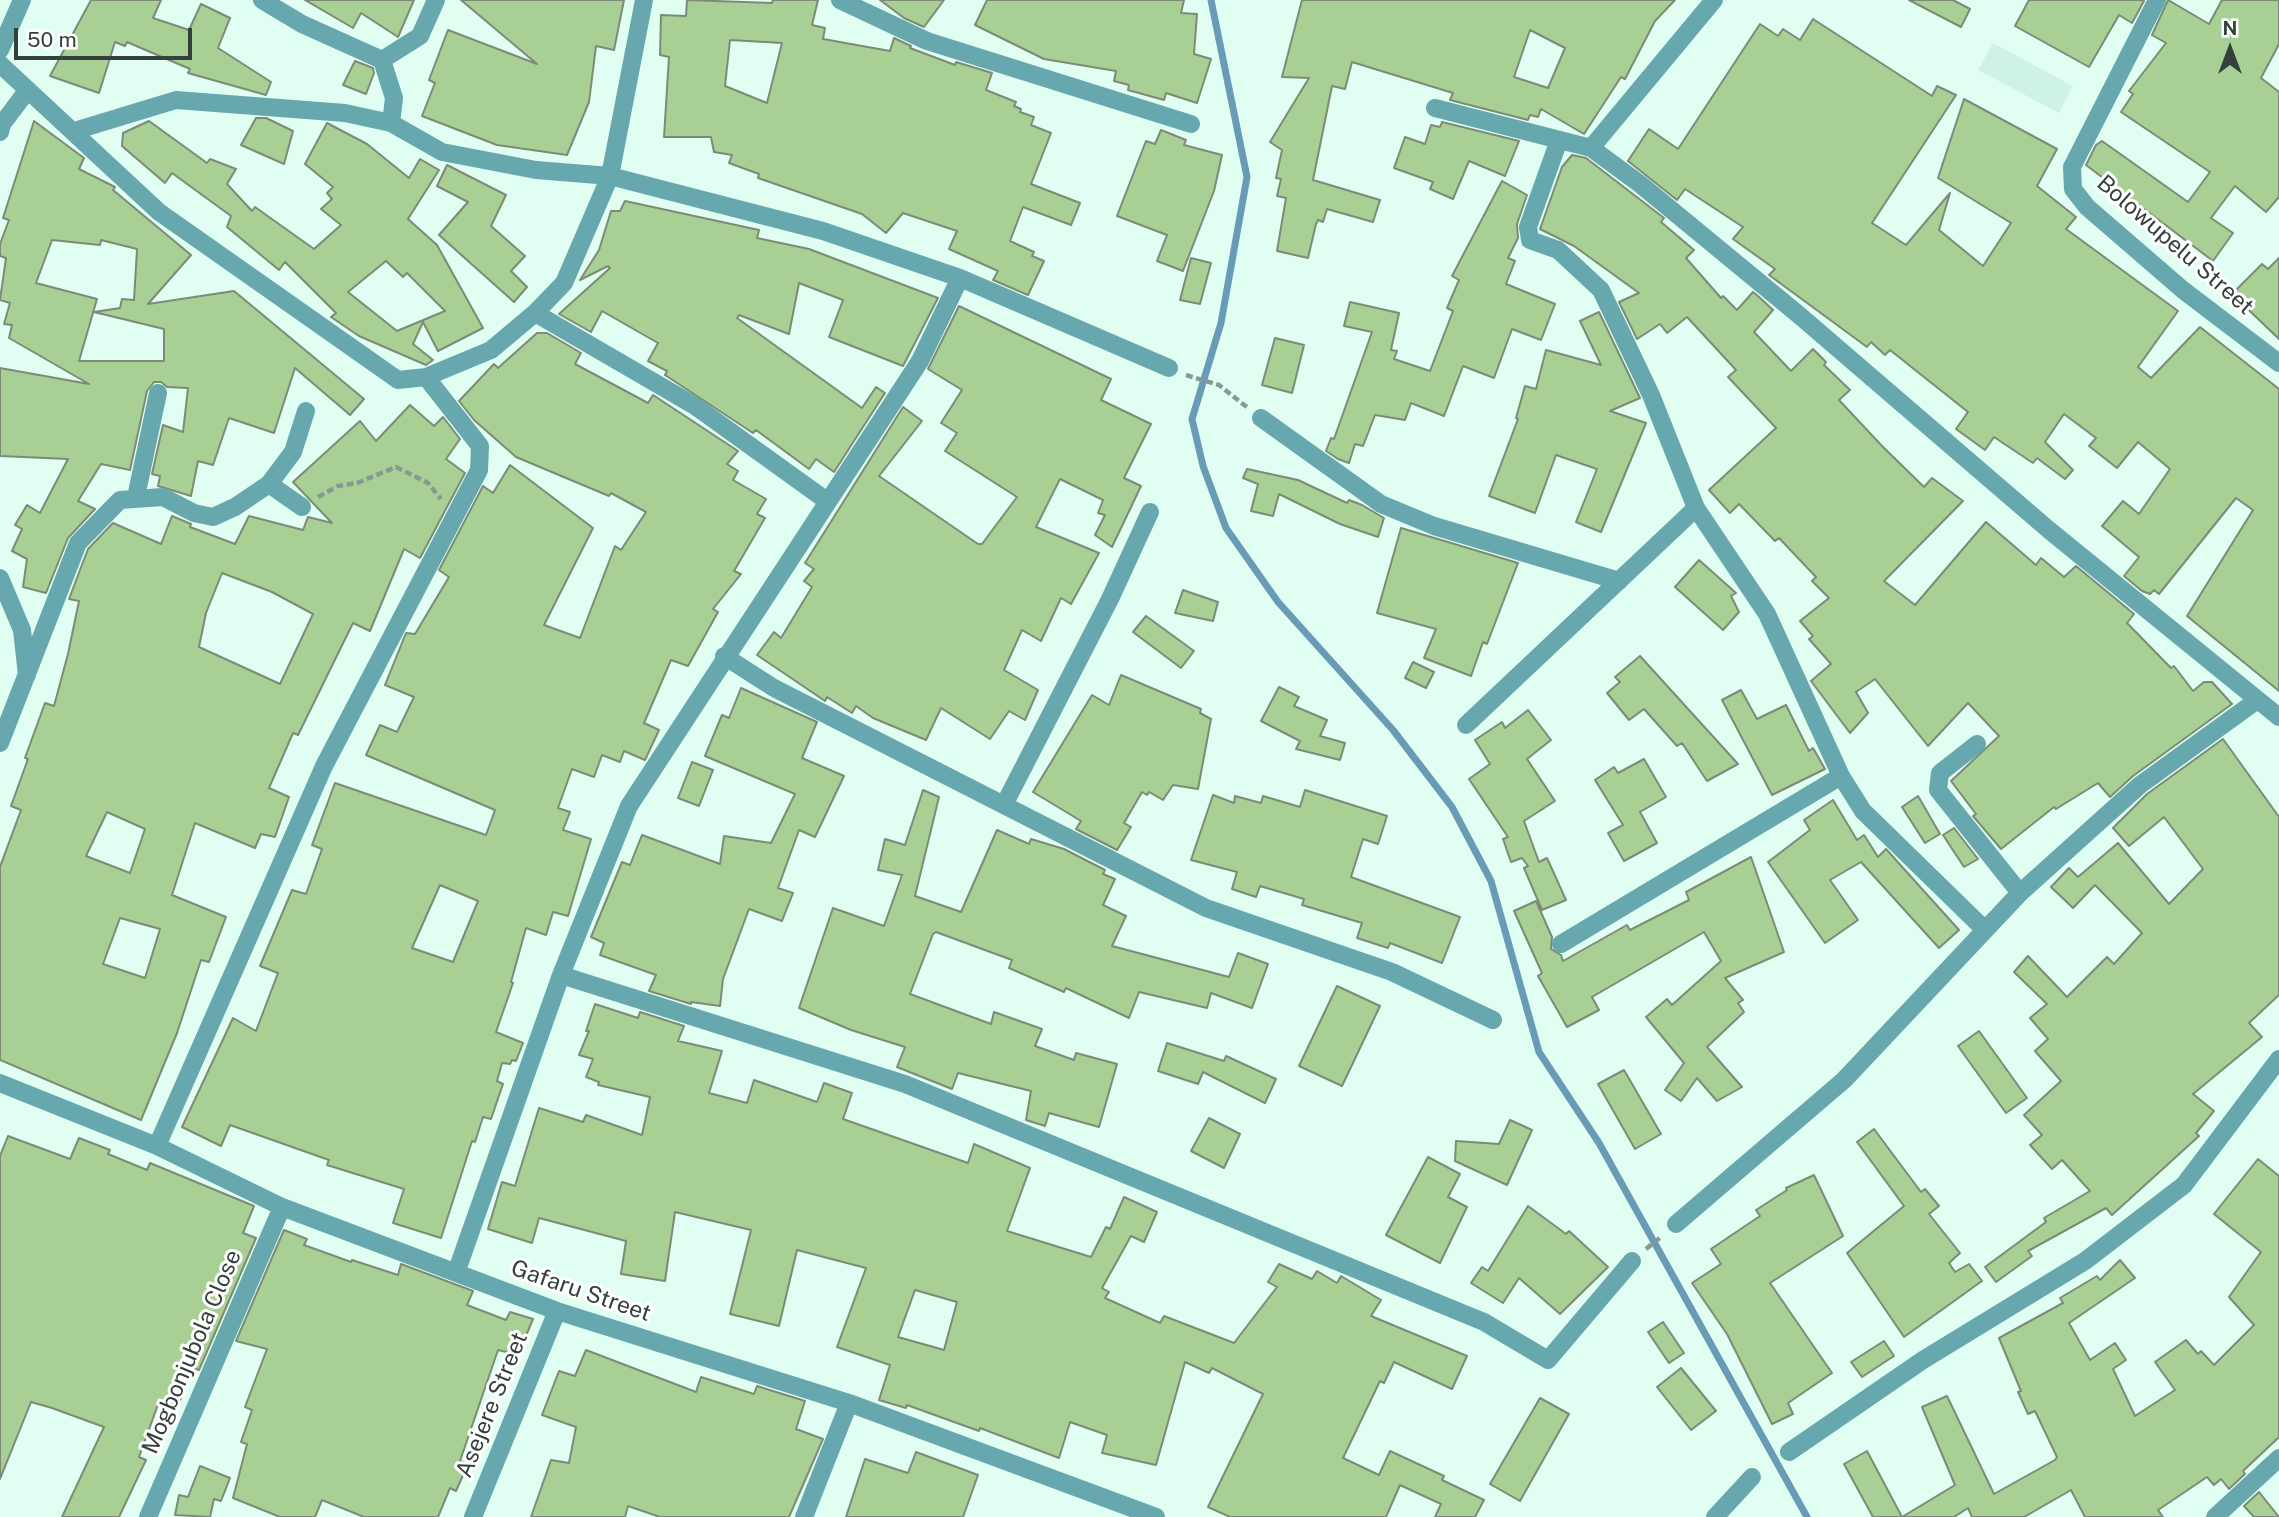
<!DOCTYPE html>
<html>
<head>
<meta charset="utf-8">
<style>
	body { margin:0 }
	#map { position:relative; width:2279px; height:1517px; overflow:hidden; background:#e1fef2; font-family:"Public Sans",sans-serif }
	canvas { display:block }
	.north { position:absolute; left:2195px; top:14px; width:70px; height:70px; -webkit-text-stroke:5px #fff; paint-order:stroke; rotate:0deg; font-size:19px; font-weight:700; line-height:28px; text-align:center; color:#34403b }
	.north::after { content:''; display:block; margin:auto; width:24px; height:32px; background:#34403b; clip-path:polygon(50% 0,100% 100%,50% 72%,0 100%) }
	.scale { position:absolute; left:14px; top:28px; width:178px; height:32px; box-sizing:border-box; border:4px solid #34403b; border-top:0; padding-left:9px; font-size:21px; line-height:24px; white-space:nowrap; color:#34403b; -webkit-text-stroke:5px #fff; paint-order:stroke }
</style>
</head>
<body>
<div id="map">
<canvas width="2279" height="1517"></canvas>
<div class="north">N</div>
<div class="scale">50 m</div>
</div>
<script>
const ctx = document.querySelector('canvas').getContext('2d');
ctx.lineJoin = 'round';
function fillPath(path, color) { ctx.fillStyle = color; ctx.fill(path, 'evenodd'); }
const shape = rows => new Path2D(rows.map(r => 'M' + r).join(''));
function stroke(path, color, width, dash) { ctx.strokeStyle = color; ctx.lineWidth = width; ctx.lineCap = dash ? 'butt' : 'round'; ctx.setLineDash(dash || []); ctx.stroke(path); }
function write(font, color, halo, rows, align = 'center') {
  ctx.font = font + ' "Public Sans",sans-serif'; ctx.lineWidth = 6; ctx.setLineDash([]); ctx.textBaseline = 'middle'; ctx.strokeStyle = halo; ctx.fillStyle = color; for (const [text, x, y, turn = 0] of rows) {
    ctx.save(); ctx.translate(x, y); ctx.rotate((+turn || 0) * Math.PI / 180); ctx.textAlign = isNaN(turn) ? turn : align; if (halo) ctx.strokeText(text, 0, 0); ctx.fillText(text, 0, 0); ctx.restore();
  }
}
const built = shape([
	[1993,43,2073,86,2059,113,1978,70]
]);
const stream = shape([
	[1211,0,1247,177,1221,323,1192,419,1203,466,1226,528,1278,602,1393,730,1452,807,1491,881,1539,1052,1599,1143,1807,1517]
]);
const building = shape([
	[91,0,161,0,153,18,189,30,201,4,230,18,218,48,271,82,266,95,188,73,190,69,127,42,125,46,115,42,99,93,50,76,91,0],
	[305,0,414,0,398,37,361,13,353,28,305,0],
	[461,0,624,0,614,50,596,46,589,102,567,155,497,145,422,116,435,83,429,80,448,30,537,64,461,0],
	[687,0,772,3,773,0,818,0,812,25,825,28,823,39,890,51,894,38,911,46,910,48,955,65,956,62,992,73,986,90,1016,102,1014,106,1021,109,1020,112,1034,117,1031,125,1051,133,1031,184,1080,203,1071,225,1023,207,1010,241,1034,252,1032,256,1044,261,1028,295,993,280,998,271,949,249,957,231,903,213,886,233,862,214,758,178,759,174,729,163,732,155,714,152,711,137,664,137,669,57,660,55,661,15,686,16,687,0],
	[730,40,782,43,767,103,725,86,730,40],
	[880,0,944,0,924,27,904,18,880,0],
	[987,0,1184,0,1181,13,1197,14,1194,54,1211,59,1197,103,1166,93,1164,100,1128,90,1129,85,1114,81,1116,71,1044,59,975,25,987,0],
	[1302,0,1675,0,1655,21,1625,79,1621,77,1584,134,1541,109,1538,117,1530,115,1528,120,1450,100,1453,93,1352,62,1345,89,1332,86,1313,180,1380,200,1373,222,1327,209,1323,222,1318,220,1316,224,1308,258,1277,251,1286,198,1277,196,1281,179,1276,178,1282,150,1270,142,1309,78,1282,77,1302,0],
	[1530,30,1565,48,1548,88,1514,77,1530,30],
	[1909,0,1953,0,1970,9,1961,27,1909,0],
	[2029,0,2141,0,2144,1,2132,23,2119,15,2089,67,2015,26,2029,0],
	[2168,0,2209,24,2222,0,2279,0,2279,44,2261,78,2279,92,2279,197,2266,212,2235,186,2211,218,2233,233,2213,261,2086,165,2096,145,2102,141,2188,202,2210,172,2121,112,2133,94,2129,91,2166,43,2152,35,2168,0],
	[1813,19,1932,96,1937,86,1956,95,1872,223,1906,245,1950,193,1939,230,1983,266,2011,223,1938,178,1964,99,2057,149,2037,186,2076,217,2066,229,2178,311,2138,367,2151,378,2200,327,2279,389,2279,691,2187,616,2253,510,2236,498,2159,594,2154,590,2150,594,2142,591,2124,576,2139,557,2102,526,2123,501,2139,514,2170,469,2138,442,2117,468,2089,446,2096,438,2064,414,2045,442,2073,470,2065,479,2037,458,2033,463,1994,437,1985,450,1956,429,1968,412,1890,350,1885,355,1871,342,1867,347,1769,275,1775,269,1733,239,1743,227,1685,189,1677,200,1628,161,1649,129,1678,149,1760,24,1778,36,1783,29,1800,40,1813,19],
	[355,61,373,68,374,73,366,94,343,85,355,61],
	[256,118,266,118,293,131,284,164,241,145,256,118],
	[34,121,84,158,79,169,115,187,113,190,191,255,148,304,234,291,364,399,350,415,295,368,274,433,229,418,213,465,198,461,191,496,158,486,160,476,152,474,163,425,183,432,188,388,167,387,161,382,154,382,147,391,130,470,101,464,78,501,95,509,68,538,46,593,23,587,27,559,12,551,22,529,15,525,27,505,40,513,68,459,0,456,0,368,89,384,9,338,12,325,4,324,10,303,0,300,6,258,0,256,0,244,9,220,3,218,34,121],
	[52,240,100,245,101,240,137,249,134,300,122,299,120,308,94,312,164,329,164,361,79,361,97,299,36,283,52,240],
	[149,121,207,163,210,159,236,169,227,184,252,211,255,207,314,249,341,225,321,209,332,199,327,193,333,187,305,164,327,123,367,144,409,178,420,159,439,170,408,219,437,245,483,328,438,351,423,322,413,344,433,360,426,365,359,336,331,317,336,313,285,262,279,270,227,227,231,216,172,173,165,183,122,146,123,133,149,121],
	[386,261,403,277,407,273,445,311,397,331,348,292,386,261],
	[1442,122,1519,141,1505,176,1469,161,1453,199,1430,189,1433,182,1394,168,1405,137,1425,144,1431,125,1440,127,1442,122],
	[1161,130,1186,140,1184,145,1222,155,1214,191,1183,271,1157,261,1167,235,1117,216,1146,141,1155,144,1161,130],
	[1572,155,1586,158,1664,218,1661,222,1694,250,1686,258,1721,298,1723,296,1737,310,1753,292,1758,296,1773,310,1754,332,1791,371,1813,349,1826,362,1824,365,1850,390,1839,400,1882,446,1924,487,1932,478,1963,501,1884,581,1915,605,1986,522,2036,565,2041,558,2064,577,2076,566,2134,614,2127,623,2171,668,2174,666,2193,691,2204,682,2212,682,2232,704,2133,776,2110,797,2098,783,2056,809,2054,807,2001,849,1973,816,1976,814,1951,781,1999,736,1968,703,1928,746,1875,679,1856,692,1868,713,1850,733,1811,681,1831,664,1809,639,1813,636,1800,621,1829,598,1812,581,1816,577,1779,538,1775,541,1739,504,1730,513,1709,490,1776,428,1728,377,1736,370,1687,317,1667,333,1660,324,1637,339,1619,302,1639,293,1574,246,1540,229,1562,167,1572,155],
	[447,165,506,195,491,226,525,256,511,271,527,287,514,302,439,235,468,202,437,186,447,165],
	[1502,181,1527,195,1517,224,1518,238,1508,258,1515,261,1506,284,1555,304,1541,340,1512,329,1494,378,1463,366,1444,416,1411,403,1405,420,1375,415,1363,446,1355,444,1349,463,1338,459,1326,451,1331,438,1334,439,1372,332,1344,326,1350,302,1399,313,1391,350,1397,351,1394,359,1430,371,1453,311,1447,308,1459,280,1452,276,1502,181],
	[625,201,759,230,757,238,809,249,938,298,903,366,829,337,843,300,799,283,789,334,739,315,737,318,862,408,876,387,885,393,834,472,816,459,809,469,756,430,753,433,665,375,667,371,648,361,658,343,602,311,591,332,559,314,610,268,608,266,580,280,599,250,611,211,620,211,625,201],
	[1191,258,1211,263,1200,304,1180,300,1191,258],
	[2279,258,2279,339,2232,294,2262,264,2268,269,2279,258],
	[959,306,1111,379,1101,400,1151,424,1124,478,1141,486,1112,547,1095,535,1105,515,1098,513,1103,500,1060,479,1036,527,1099,553,1071,604,1061,598,1041,641,1022,630,1004,670,1038,690,1025,720,1009,711,990,739,941,708,926,740,873,718,856,706,852,713,827,697,825,701,757,655,774,632,781,638,812,587,804,581,814,569,805,563,903,407,922,421,879,476,978,544,982,544,1017,497,945,451,957,433,941,423,962,390,928,369,959,306],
	[1599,312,1640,398,1610,411,1646,423,1601,532,1576,522,1597,469,1556,455,1535,513,1489,496,1518,419,1516,418,1525,386,1536,389,1546,350,1601,365,1580,321,1599,312],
	[537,333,547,333,581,353,575,364,648,403,653,395,738,451,727,464,738,471,733,480,766,499,757,514,765,518,734,571,741,574,713,609,718,612,688,666,671,660,644,723,659,730,645,760,624,751,620,762,602,755,594,777,572,769,558,808,570,812,563,830,591,839,568,916,553,912,546,935,526,928,511,982,513,983,496,1032,523,1043,516,1061,512,1060,510,1064,502,1063,497,1081,503,1084,491,1119,483,1117,475,1142,472,1141,441,1238,393,1223,404,1189,327,1165,329,1160,230,1125,221,1146,182,1127,233,1018,256,1031,278,973,260,966,292,890,306,894,322,849,312,845,335,783,486,835,495,810,366,755,380,725,397,732,414,697,385,685,406,633,415,634,449,577,439,570,483,486,493,493,510,465,593,528,544,625,580,638,615,546,621,550,646,512,611,493,609,496,516,457,474,420,459,401,494,364,498,368,537,333],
	[440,885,478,901,453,962,412,948,440,885],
	[1275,338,1304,345,1292,393,1262,385,1275,338],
	[410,405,434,426,443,417,460,439,446,459,465,473,420,558,404,549,370,631,353,623,298,735,293,733,269,788,289,797,275,837,261,834,255,848,195,823,172,895,226,917,209,962,201,960,177,1033,141,1120,0,1060,0,867,21,810,11,806,28,759,25,758,45,703,54,706,68,654,79,601,69,599,88,549,113,523,161,544,172,516,191,524,190,527,235,544,249,516,303,530,308,517,332,523,293,482,360,421,376,441,410,405],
	[222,573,272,592,313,614,280,684,199,647,206,613,222,573],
	[107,812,145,829,130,873,86,856,107,812],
	[120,918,160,929,145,978,103,964,120,918],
	[1247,469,1298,480,1347,503,1349,500,1362,505,1384,518,1378,537,1340,524,1279,494,1273,516,1251,511,1258,484,1243,478,1247,469],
	[1401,528,1518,563,1487,644,1483,642,1471,676,1424,658,1436,629,1377,613,1401,528],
	[1699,560,1736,593,1731,596,1739,612,1723,630,1675,587,1699,560],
	[1183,590,1218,602,1213,621,1175,613,1183,590],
	[1146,616,1194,651,1181,668,1133,632,1146,616],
	[1640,656,1738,764,1707,781,1682,743,1677,746,1644,709,1629,720,1607,693,1620,682,1615,677,1640,656],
	[1413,662,1434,672,1426,688,1405,678,1413,662],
	[1121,675,1201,709,1200,713,1211,719,1198,789,1173,785,1163,800,1149,792,1147,795,1142,792,1124,823,1131,827,1117,850,1076,829,1081,821,1033,792,1092,695,1109,705,1121,675],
	[1279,687,1299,697,1294,706,1327,720,1320,736,1345,743,1340,760,1296,749,1300,741,1261,721,1279,687],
	[741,688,817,722,802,758,844,776,815,837,799,830,778,888,793,893,782,921,749,909,723,979,720,1006,691,1002,691,1004,649,991,656,975,600,955,604,943,591,937,622,862,630,865,642,835,720,864,724,836,771,843,795,794,705,756,722,715,729,718,741,688],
	[1741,690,1757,719,1786,705,1809,751,1813,748,1825,769,1772,795,1722,700,1741,690],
	[1528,710,1551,740,1527,759,1555,801,1524,821,1539,862,1547,858,1566,900,1542,910,1524,868,1528,866,1522,858,1511,862,1503,839,1508,837,1469,779,1490,764,1475,740,1502,722,1505,728,1528,710],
	[2223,739,2279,817,2279,995,2249,1023,2262,1037,2193,1094,2214,1111,2196,1133,2199,1136,2112,1215,2106,1208,2028,1251,2032,1256,1996,1282,1985,1267,2046,1222,2044,1218,2090,1191,2062,1160,2052,1169,2030,1145,2042,1135,2024,1115,2061,1081,2035,1051,2048,1039,2030,1018,2047,1004,2014,972,2028,956,2067,997,2107,957,2114,964,2142,933,2095,885,2073,908,2051,887,2069,868,2078,877,2118,843,2169,904,2203,869,2164,817,2129,846,2113,828,2147,794,2223,739],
	[1644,759,1666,797,1640,812,1657,843,1624,861,1608,833,1623,825,1595,780,1614,767,1618,773,1644,759],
	[692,762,713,770,699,806,678,798,692,762],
	[923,790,939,797,915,896,961,912,997,830,1029,844,1031,839,1064,849,1105,870,1103,874,1115,879,1103,905,1126,916,1112,946,1229,977,1238,953,1268,964,1252,1008,1211,993,1207,1008,1139,992,1129,1018,1066,988,1064,992,1009,968,1012,960,936,932,933,934,910,994,991,1024,994,1012,1042,1029,1035,1046,1074,1060,1076,1053,1117,1064,1099,1127,1049,1113,1045,1126,1026,1120,1031,1091,958,1073,952,1089,897,1067,905,1047,851,1030,799,1008,833,908,884,926,902,875,878,870,885,839,905,845,923,790],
	[1305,790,1387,816,1378,844,1363,839,1351,877,1460,917,1442,963,1390,943,1388,948,1357,938,1362,923,1302,905,1304,899,1260,886,1256,897,1232,889,1237,872,1191,860,1213,795,1234,803,1235,796,1261,803,1263,796,1300,807,1305,790],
	[1918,796,1940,834,1925,843,1902,807,1918,796],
	[1833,800,1857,840,1864,835,1878,857,1886,849,1959,930,1939,948,1861,862,1830,880,1858,920,1825,943,1768,862,1810,830,1804,820,1833,800],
	[1954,828,1978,859,1964,867,1943,835,1954,828],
	[1751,857,1784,952,1725,978,1743,1000,1738,1003,1744,1012,1707,1047,1742,1087,1717,1101,1697,1078,1681,1101,1665,1090,1684,1063,1646,1017,1667,999,1672,1005,1721,961,1704,932,1592,997,1599,1010,1567,1027,1538,976,1542,973,1514,911,1536,901,1552,937,1551,949,1561,955,1563,961,1627,925,1630,930,1689,900,1686,892,1751,857],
	[1337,986,1380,1006,1342,1086,1299,1066,1337,986],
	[595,1004,638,1018,640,1012,684,1026,678,1041,722,1051,709,1093,747,1103,754,1080,817,1102,824,1083,852,1093,843,1119,968,1163,974,1144,1030,1168,1007,1231,1091,1257,1106,1227,1110,1229,1124,1197,1157,1212,1144,1242,1131,1236,1102,1288,1109,1292,1105,1298,1160,1323,1164,1316,1234,1343,1277,1287,1268,1282,1279,1264,1312,1279,1317,1271,1337,1283,1341,1276,1381,1300,1371,1316,1467,1356,1452,1389,1394,1362,1384,1383,1380,1381,1343,1458,1379,1475,1390,1451,1444,1476,1442,1480,1484,1500,1475,1517,1435,1517,1441,1504,1400,1485,1386,1517,1230,1517,1208,1507,1263,1394,1212,1368,1209,1373,1185,1362,1156,1465,1102,1453,1107,1435,1070,1422,1059,1458,980,1428,979,1431,907,1405,906,1408,879,1400,890,1365,837,1347,866,1268,797,1250,779,1326,730,1314,751,1230,675,1212,665,1281,621,1274,626,1241,539,1218,532,1243,488,1229,502,1182,515,1186,539,1108,583,1122,586,1115,642,1135,650,1097,598,1085,599,1082,586,1077,593,1059,579,1055,589,1031,586,1031,595,1004],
	[915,1290,957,1302,944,1350,898,1337,915,1290],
	[1979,1031,2027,1098,2006,1113,1958,1046,1979,1031],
	[1167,1043,1224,1061,1226,1056,1276,1079,1265,1103,1203,1072,1198,1084,1158,1071,1167,1043],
	[1624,1070,1661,1134,1635,1149,1598,1084,1624,1070],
	[1209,1118,1240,1134,1224,1168,1191,1151,1209,1118],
	[1510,1120,1532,1130,1507,1185,1455,1161,1456,1141,1499,1144,1510,1120],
	[1874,1129,1921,1192,1925,1189,1939,1206,1929,1214,1960,1253,1949,1263,1955,1272,1969,1264,1982,1281,1904,1337,1847,1253,1904,1206,1857,1142,1874,1129],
	[8,1136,70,1159,79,1138,110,1150,108,1154,147,1170,150,1163,254,1206,243,1233,256,1238,199,1370,192,1368,178,1406,160,1399,139,1457,146,1460,119,1517,62,1517,104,1427,52,1408,31,1402,0,1479,0,1156,8,1136],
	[1428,1157,1460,1174,1448,1197,1467,1207,1440,1263,1386,1235,1428,1157],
	[2258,1159,2279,1176,2279,1437,2243,1471,2245,1474,2229,1489,2221,1479,2214,1485,2207,1477,2158,1510,2163,1517,2085,1517,2071,1490,2024,1517,1972,1517,1968,1508,1954,1517,1873,1517,1844,1464,1867,1451,1902,1517,1955,1485,1922,1407,1947,1396,1994,1494,2055,1460,2057,1457,2035,1411,2028,1414,2018,1392,2021,1391,1999,1338,2063,1303,2060,1298,2097,1276,2100,1280,2120,1260,2135,1278,2069,1323,2090,1360,2115,1343,2126,1360,2113,1369,2135,1416,2175,1390,2155,1362,2186,1340,2198,1354,2201,1351,2214,1365,2254,1325,2229,1297,2261,1252,2214,1214,2258,1159],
	[1814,1175,1843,1236,1770,1283,1832,1373,1788,1403,1793,1414,1772,1424,1727,1334,1692,1283,1721,1264,1711,1249,1760,1216,1756,1210,1787,1190,1786,1188,1814,1175],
	[1528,1206,1566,1234,1569,1231,1608,1267,1560,1314,1519,1278,1503,1303,1471,1283,1482,1267,1488,1271,1528,1206],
	[284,1230,307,1239,304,1245,351,1262,352,1260,398,1275,401,1264,473,1291,467,1305,506,1320,510,1312,533,1319,518,1355,498,1350,460,1461,468,1464,456,1491,450,1488,438,1517,364,1517,322,1500,315,1517,280,1517,233,1498,247,1444,241,1442,252,1410,245,1407,267,1349,236,1341,284,1230],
	[1663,1322,1684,1353,1669,1363,1648,1332,1663,1322],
	[1884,1341,1894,1356,1862,1377,1851,1362,1884,1341],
	[586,1350,696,1392,701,1377,754,1394,757,1386,805,1401,796,1429,823,1439,789,1517,660,1517,628,1506,625,1517,531,1517,551,1460,569,1463,576,1427,542,1415,559,1371,575,1376,586,1350],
	[1681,1368,1716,1411,1691,1430,1657,1387,1681,1368],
	[1540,1398,1569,1414,1520,1501,1490,1484,1540,1398],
	[916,1452,978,1475,963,1517,846,1517,865,1459,908,1473,916,1452],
	[200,1466,230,1478,221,1501,214,1499,210,1517,175,1515,179,1495,188,1497,200,1466],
	[2259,1492,2279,1517,2254,1517,2244,1506,2259,1492]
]);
const path = shape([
	[1186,375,1219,385,1248,408],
	[318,497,338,486,357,483,396,467,428,483,441,499],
	[1646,1249,1661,1237]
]);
const minor = shape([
	[262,0,302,24,382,60,394,98,391,123],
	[840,0,927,41,1191,124],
	[2157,0,2072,167,2073,189,2087,207,2183,290,2279,363],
	[0,50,22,0],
	[382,60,420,36,436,0],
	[0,64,159,212,398,380,426,377,491,350,535,313,564,283,610,176,644,0],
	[1435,108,1591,148,1640,184,1799,315,2049,530,2279,717],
	[74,131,176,100,345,113,391,123,442,152,536,170,610,176,823,231,960,278,1169,368],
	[0,132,2,124,27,91],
	[1559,140,1528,227,1530,240,1558,250,1601,290,1651,395,1696,508,1767,614,1841,776,1863,811,1984,929],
	[1591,148,1714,0],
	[535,313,695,406,827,501],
	[1261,418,1381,504,1434,526,1619,581],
	[269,484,293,452,306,411],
	[136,497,158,393],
	[0,578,22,630,27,675],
	[724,656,774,688,1206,908,1392,972,1493,1020],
	[1466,725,1696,508],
	[0,743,78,543,120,500,163,497,194,513,213,517,235,507,269,484,302,507],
	[1977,744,1940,773,1938,790,2020,893],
	[1004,805,1110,599,1150,512],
	[1561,944,1841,776],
	[561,975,905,1084,1484,1322,1548,1360,1632,1261],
	[0,1083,157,1146,282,1207,557,1311,849,1403,1156,1517],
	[157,1146,324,766,479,470,480,446,426,377],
	[1676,1224,1844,1080,2020,893,2140,785,2256,701],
	[456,1273,561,975,629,806,920,361,960,278],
	[1789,1452,1923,1360,2085,1261,2184,1185,2279,1059],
	[148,1517,282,1207],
	[473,1517,557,1311],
	[804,1517,849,1403],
	[1715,1517,1752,1477],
	[2215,1517,2279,1458]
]);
const streetNames = [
	["Bolowupelu Street",2175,245,41],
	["Gafaru Street",581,1291,19],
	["Mogbonjubola Close",192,1352,-67],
	["Asejere Street",492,1405,-68]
];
fillPath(built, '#cef3e5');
stroke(stream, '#689bb6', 7);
fillPath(building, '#a8d095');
stroke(building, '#7d8b76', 2);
stroke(path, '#869a92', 4.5, [7, 3.5]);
stroke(minor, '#66a8ae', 18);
write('23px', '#34403b', '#fff', streetNames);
</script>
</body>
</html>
